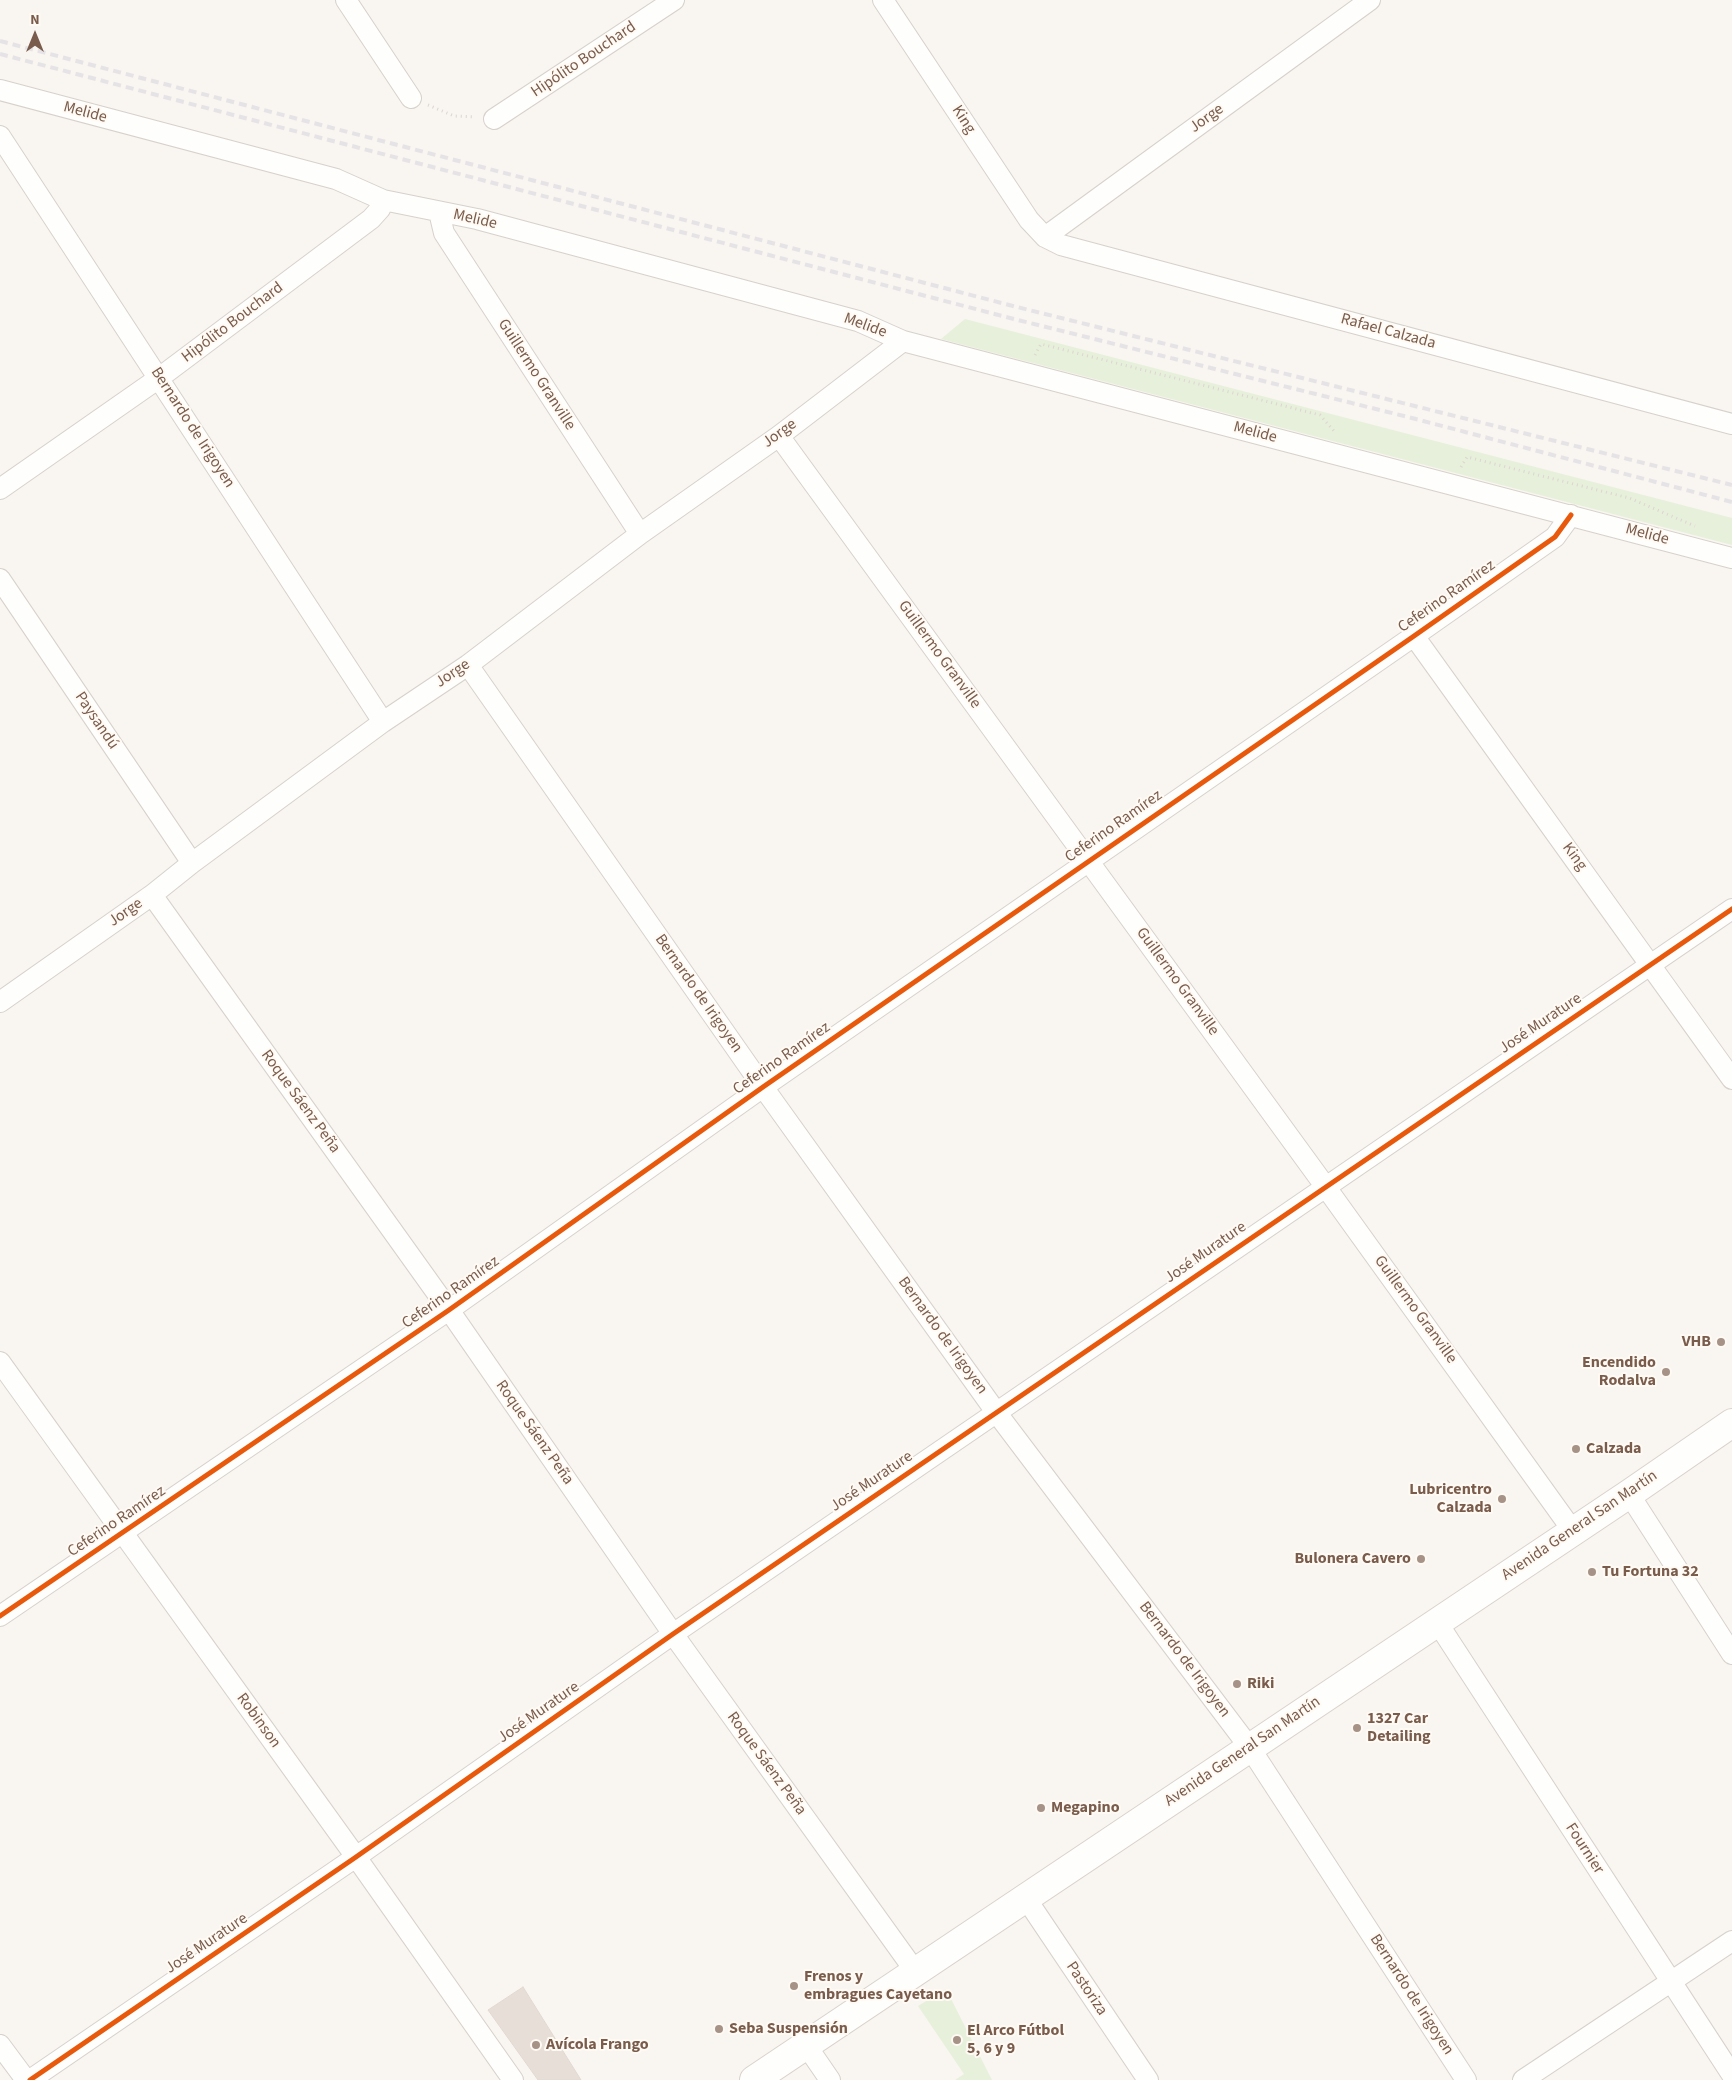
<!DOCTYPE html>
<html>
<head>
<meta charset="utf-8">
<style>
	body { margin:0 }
	#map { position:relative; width:1732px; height:2080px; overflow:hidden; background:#f9f5f0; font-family:"Source Sans 3",sans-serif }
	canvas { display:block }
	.north { position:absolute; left:10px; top:10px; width:50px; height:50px; -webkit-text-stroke:4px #fffaf3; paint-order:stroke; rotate:0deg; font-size:14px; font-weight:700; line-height:20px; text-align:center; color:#7a5c4d }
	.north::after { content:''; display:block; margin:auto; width:18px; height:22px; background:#7a5c4d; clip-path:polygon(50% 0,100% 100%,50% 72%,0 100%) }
</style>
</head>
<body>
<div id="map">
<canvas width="1732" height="2080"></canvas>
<div class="north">N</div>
</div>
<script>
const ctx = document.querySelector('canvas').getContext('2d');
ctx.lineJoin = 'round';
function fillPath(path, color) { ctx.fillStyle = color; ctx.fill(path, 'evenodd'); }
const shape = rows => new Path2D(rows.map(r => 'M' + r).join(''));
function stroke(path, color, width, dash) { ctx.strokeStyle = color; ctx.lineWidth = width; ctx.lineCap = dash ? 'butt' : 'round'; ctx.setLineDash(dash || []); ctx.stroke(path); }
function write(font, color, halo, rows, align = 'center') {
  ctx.font = font + ' "Source Sans 3",sans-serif'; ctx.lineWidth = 4; ctx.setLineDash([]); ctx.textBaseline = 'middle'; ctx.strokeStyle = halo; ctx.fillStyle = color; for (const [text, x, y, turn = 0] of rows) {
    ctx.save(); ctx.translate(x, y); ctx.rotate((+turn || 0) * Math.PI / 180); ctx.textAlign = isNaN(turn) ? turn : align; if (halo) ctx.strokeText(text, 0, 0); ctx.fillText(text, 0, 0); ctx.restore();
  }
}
const green = shape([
	[965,319,1732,518,1732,545,941,339],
	[946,1989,992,2080,955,2080,964,2074,918,2006]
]);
const building = shape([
	[523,1987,581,2080,538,2080,488,2010,523,1987]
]);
const path = shape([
	[428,105,454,116,475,117],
	[1035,355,1041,344,1320,415,1335,432],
	[1461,467,1467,457,1629,498,1695,526]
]);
const street = shape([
	[346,0,411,98],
	[883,0,1029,220,1045,237,1061,245,1732,424],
	[0,90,336,179,383,200,477,219,858,321,903,341,1732,558],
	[494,119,674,0],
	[0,136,383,722],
	[439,212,444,233,640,534],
	[1045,237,1370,0],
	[779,436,1325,1186,1573,1531],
	[0,489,159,378,371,219,380,209,383,200],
	[0,579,192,863],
	[1414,636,1732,1079],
	[468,665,763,1087,996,1412,1250,1748,1466,2080],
	[152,895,449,1310,673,1634,915,1971],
	[0,1002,152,895,192,863,383,722,468,665,640,534,779,436,903,341],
	[0,1362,356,1857,513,2080],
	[1629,1494,1732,1654],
	[0,1616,449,1310,763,1087,1414,636,1555,537,1571,515],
	[1437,1622,1732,2075],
	[1025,1897,1148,2080],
	[0,2045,26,2080],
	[806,2045,830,2080],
	[30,2080,356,1857,673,1634,1732,909],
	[1523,2080,1732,1941]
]);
const secondary = shape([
	[754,2080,1629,1494,1732,1423]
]);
const rail = shape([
	[0,41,1013,306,1732,485],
	[0,54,1010,318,1408,417,1732,502]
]);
const cycleway = shape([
	[0,1616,449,1310,763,1087,1414,636,1555,537,1571,515],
	[30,2080,356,1857,673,1634,1732,909]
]);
const markers = [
	[1721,1342,5,"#a69286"],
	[1666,1372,5,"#a69286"],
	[1576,1449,5,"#a69286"],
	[1502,1499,5,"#a69286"],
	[1421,1559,5,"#a69286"],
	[1592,1572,5,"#a69286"],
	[1237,1684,5,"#a69286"],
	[1357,1728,5,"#a69286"],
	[1041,1808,5,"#a69286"],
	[794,1986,5,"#a69286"],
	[719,2029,5,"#a69286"],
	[957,2040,5,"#a69286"],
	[536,2045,5,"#a69286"]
];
const streetNames = [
	["Hipólito Bouchard",584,60,-34],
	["Melide",85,113,15],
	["Jorge",1207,119,-36],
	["King",963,120,57],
	["Melide",475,220,13],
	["Hipólito Bouchard",233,323,-37],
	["Melide",865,326,20],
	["Rafael Calzada",1388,332,15],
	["Guillermo Granville",536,375,57],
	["Bernardo de Irigoyen",192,428,57],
	["Melide",1255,433,15],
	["Jorge",780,434,-36],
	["Melide",1647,535,15],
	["Ceferino Ramírez",1447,597,-35],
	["Guillermo Granville",939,655,54],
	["Jorge",453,674,-34],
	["Paysandú",96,721,56],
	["Ceferino Ramírez",1114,827,-35],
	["King",1574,857,54],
	["Jorge",126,913,-35],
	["Guillermo Granville",1177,982,54],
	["Bernardo de Irigoyen",698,994,55],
	["José Murature",1541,1024,-34],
	["Ceferino Ramírez",782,1059,-35],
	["Roque Sáenz Peña",300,1102,54],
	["José Murature",1206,1253,-35],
	["Ceferino Ramírez",451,1293,-35],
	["Guillermo Granville",1415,1310,54],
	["Bernardo de Irigoyen",942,1336,54],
	["Roque Sáenz Peña",534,1433,55],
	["José Murature",872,1482,-34],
	["Ceferino Ramírez",117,1522,-34],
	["Avenida General San Martín",1580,1526,-34],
	["Bernardo de Irigoyen",1184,1660,53],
	["José Murature",539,1713,-35],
	["Robinson",258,1721,54],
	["Avenida General San Martín",1243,1752,-34],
	["Roque Sáenz Peña",766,1764,54],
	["Fournier",1584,1849,57],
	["José Murature",207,1944,-34],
	["Pastoriza",1086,1989,56],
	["Bernardo de Irigoyen",1411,1995,57]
];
const poiNames = [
	["VHB",1711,1342,"right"],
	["Encendido",1656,1363,"right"],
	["Rodalva",1656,1381,"right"],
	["Calzada",1586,1449],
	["Lubricentro",1492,1490,"right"],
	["Calzada",1492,1508,"right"],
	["Bulonera Cavero",1411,1559,"right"],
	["Tu Fortuna 32",1602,1572],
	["Riki",1247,1684],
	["1327 Car",1367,1719],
	["Detailing",1367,1737],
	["Megapino",1051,1808],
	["Frenos y",804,1977],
	["embragues Cayetano",804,1995],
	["Seba Suspensión",729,2029],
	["El Arco Fútbol",967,2031],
	["5, 6 y 9",967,2049],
	["Avícola Frango",546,2045]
];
fillPath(green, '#e7f0db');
fillPath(building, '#e6ded7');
stroke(building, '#e2d8d2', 1);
stroke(street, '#d7d1cb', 22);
stroke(secondary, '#d9d2cb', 30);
stroke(path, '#dcd5d0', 3, [1, 4]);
stroke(street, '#fefefd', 20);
stroke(secondary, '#fefefd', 28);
stroke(rail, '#e6e3e7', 4, [8, 5]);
stroke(cycleway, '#e8590c', 5);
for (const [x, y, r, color] of markers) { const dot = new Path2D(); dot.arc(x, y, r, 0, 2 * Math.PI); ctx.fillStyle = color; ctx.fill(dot); stroke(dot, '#fffaf3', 2); }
write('16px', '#7a5c4d', '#fffaf3', streetNames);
write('bold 16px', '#7a5c4d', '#fffaf3', poiNames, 'left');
</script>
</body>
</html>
